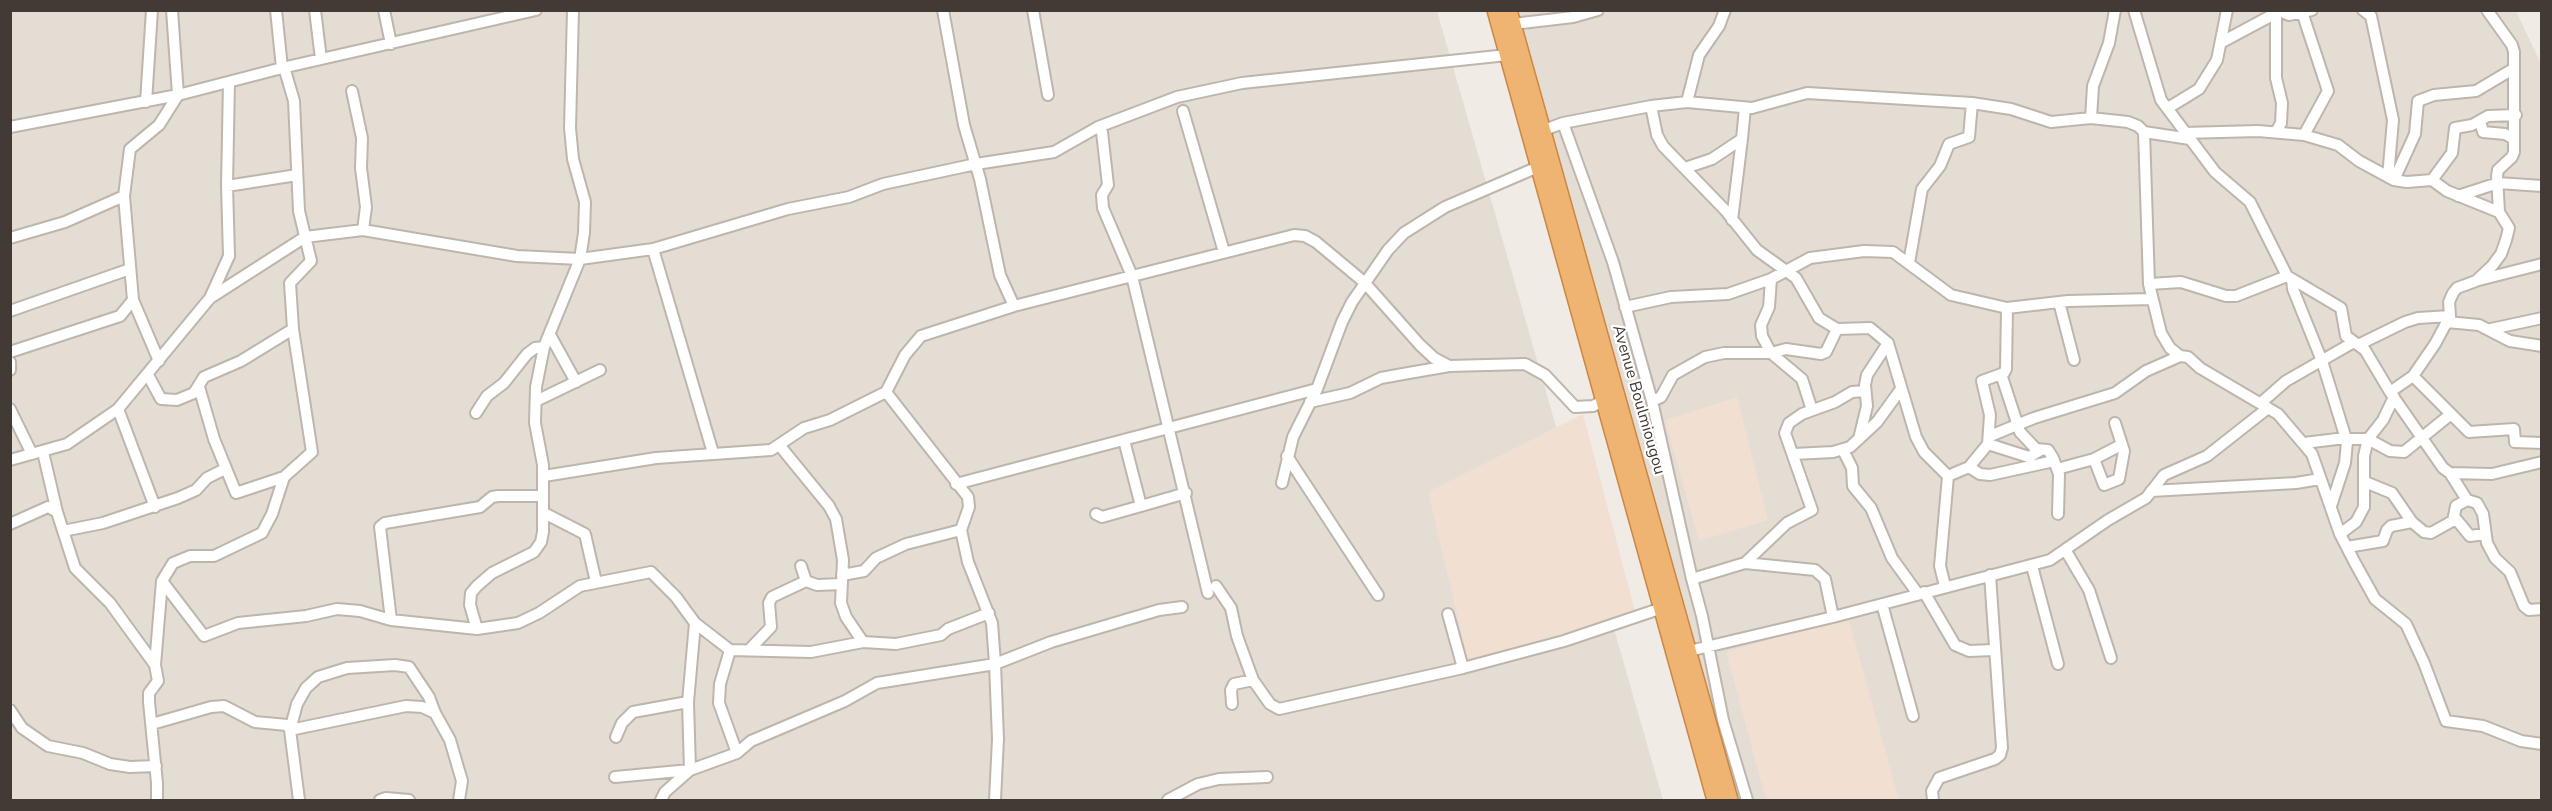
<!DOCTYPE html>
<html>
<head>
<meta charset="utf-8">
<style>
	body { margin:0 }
	#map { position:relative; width:2552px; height:811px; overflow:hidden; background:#f0ebe5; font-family:"Nunito Sans",sans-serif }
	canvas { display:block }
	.frame { position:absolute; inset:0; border:12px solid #423b35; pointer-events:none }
</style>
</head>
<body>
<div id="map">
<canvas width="2552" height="811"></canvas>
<div class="frame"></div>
</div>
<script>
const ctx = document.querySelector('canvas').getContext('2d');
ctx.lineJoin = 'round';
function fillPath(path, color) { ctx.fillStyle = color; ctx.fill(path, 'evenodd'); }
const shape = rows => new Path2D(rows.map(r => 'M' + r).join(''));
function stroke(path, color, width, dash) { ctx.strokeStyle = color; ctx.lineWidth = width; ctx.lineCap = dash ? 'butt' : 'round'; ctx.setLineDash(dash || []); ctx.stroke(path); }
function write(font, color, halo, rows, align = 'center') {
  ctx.font = font + ' "Nunito Sans",sans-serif'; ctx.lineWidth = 4.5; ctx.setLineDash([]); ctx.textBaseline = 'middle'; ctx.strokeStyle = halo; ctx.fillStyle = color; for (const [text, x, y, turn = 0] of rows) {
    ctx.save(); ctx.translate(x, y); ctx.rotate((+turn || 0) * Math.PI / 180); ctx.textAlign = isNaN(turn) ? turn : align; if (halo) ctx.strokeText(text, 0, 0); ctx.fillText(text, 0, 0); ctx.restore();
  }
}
const residential = shape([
	[10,11,1437,11,1663,800,11,800],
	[1501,11,2516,11,2542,66,2541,800,1728,800]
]);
const commercial = shape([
	[1737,397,1768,520,1699,541,1665,420],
	[1583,414,1636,615,1468,661,1428,492],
	[1848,617,1899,800,1766,800,1726,652]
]);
const minor = shape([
	[276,10,282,68],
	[315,10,321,59],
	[384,10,391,44],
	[943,10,964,125,980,179,1000,275,1014,306],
	[1033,10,1048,95],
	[2134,10,2161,100,2215,172,2250,202,2287,276,2341,308,2346,336,2365,350,2390,392,2443,468,2450,473,2492,474,2542,462],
	[2277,10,2289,15,2312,10],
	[2363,10,2371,16,2393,120,2388,177],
	[2302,12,2328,91,2304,135],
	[2276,13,2276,78,2282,103,2281,123,2276,132],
	[1513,24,1573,17,1598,10],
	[2222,42,2278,12],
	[352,91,362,138,361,168,366,207,363,230],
	[146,102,152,10],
	[1687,102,1699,55,1719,26,1725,10],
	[1651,106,1657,135,1663,146,1725,210,1757,250,1796,278,1819,318,1837,329,1870,328,1888,343,1916,437,1924,452,1948,476,1940,566,1945,586],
	[2168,108,2199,89,2217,60,2227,10],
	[1183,111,1224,252],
	[2091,118,2093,86,2109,43,2115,10],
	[2480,121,2483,132,2505,134,2514,139],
	[1563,123,1613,262,1652,401,1692,579,1702,616,1723,720,1747,800],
	[10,127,178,95,282,68,536,10],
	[1098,127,1177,97,1242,83,1507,55],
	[1544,130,1563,123,1651,106,1687,102,1752,108,1807,93,1972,103,2011,109,2051,122,2091,118,2128,122,2138,126,2144,132,2190,139],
	[2144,132,2149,284,2161,333,2170,348,2180,356,2188,357,2200,368,2278,414,2312,454,2340,534,2355,563,2375,599,2406,624,2424,663,2446,721,2483,726,2521,741,2542,744],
	[2184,133,2258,131,2304,135,2338,145,2359,161,2394,180,2407,182,2432,180,2447,191,2499,212],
	[1742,139,1745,108],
	[1685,168,1712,159,1742,139,1732,220],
	[2394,180,2415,134,2418,101,2434,95,2476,91,2513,69],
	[2432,180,2452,153,2455,128,2472,125,2488,116,2516,115],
	[227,186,297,175],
	[2458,196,2498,183,2542,186],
	[10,238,65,222,124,196],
	[653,249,713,453],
	[1909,263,1922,189,1940,166,1949,144,1969,137,1972,103],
	[1771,279,1769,307,1761,325,1762,336,1771,353,1786,349,1821,354,1826,352,1837,329],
	[2292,279,2293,289,2322,361,2347,442,2345,463,2331,506],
	[2479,280,2542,264],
	[2149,284,2181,282,2226,296,2236,296,2287,276],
	[210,298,305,237,363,230,517,256,580,259,653,249,788,209,849,197,883,184,976,164,1054,152,1098,127,1102,132,1108,185,1102,195,1103,208,1132,276,1208,593],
	[2059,302,2074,360],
	[1625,307,1671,297,1728,294,1771,279,1810,258,1864,251,1893,252,1951,295,2007,308,2068,301,2152,299],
	[10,311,130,269],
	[2447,322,2479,325,2510,341,2542,346],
	[2491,329,2542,318],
	[550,335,576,382],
	[2360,344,2405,322,2418,318,2450,316],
	[10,352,120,316,133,300],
	[159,361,133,300,124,196,130,149,159,125,178,95,172,10],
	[10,362,10,370],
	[2001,374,2020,432,2036,449,2048,450,2053,458,2059,474,2058,514],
	[148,375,161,399,177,400,194,393,204,377,241,361,293,329],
	[2413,376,2451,414],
	[199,387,214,439,236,493,284,477,312,452,293,329,290,283,311,261,299,211,294,101,284,67],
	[2390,392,2413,376,2435,344,2450,316,2449,302,2453,293,2457,288,2476,281,2492,266,2501,254,2506,240,2509,228,2499,212,2497,176,2498,170,2512,157,2514,152,2514,52,2512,45,2487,10],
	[536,401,600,370],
	[1652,401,1661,397,1673,375,1705,357,1724,353,1771,353,1802,379,1812,410],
	[1310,402,1350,393,1381,378,1403,374,1449,366,1525,364,1545,375,1575,407,1593,406,1603,401],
	[2262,402,2286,381,2354,342],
	[10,409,32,454],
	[118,409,155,507],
	[476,413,487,396,504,383,527,354,535,348,544,347],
	[1990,436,2034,418,2115,393,2146,371,2180,356],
	[1859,439,1867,406,1865,385,1867,375,1888,343],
	[2304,443,2337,439,2368,439,2390,451,2404,452,2451,414,2469,432,2514,429,2515,442,2542,443],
	[1988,444,2029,457,2041,450],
	[780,446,829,506,836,519,843,560,841,603,846,617,863,642],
	[1843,450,1852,468,1853,486,1871,508,1892,558,1918,594],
	[43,452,57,512,75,568,110,603,155,665,158,681,149,693,149,702,157,783,157,800],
	[1794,454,1833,452,1850,447,1877,422,1901,389],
	[1287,456,1378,595],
	[2094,459,2104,485,2119,479,2124,451,2115,423],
	[10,460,67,444,118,409,210,298,229,256,227,186,229,82],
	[1969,467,1980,474,1990,475,2054,461],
	[2057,469,2094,459,2121,445],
	[2450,473,2467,500,2477,503,2483,514,2487,543,2495,558,2510,572,2524,606,2529,610,2542,609],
	[544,476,656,458,771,450,804,428,830,420,886,392,905,355,921,336,1014,306,1294,235,1305,236,1316,242,1364,282,1420,345,1434,358,1449,366],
	[1948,476,1969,467,1988,444,1990,415,1982,381,2004,373,2006,369,2007,308],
	[2365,482,2392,493,2412,522],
	[1282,483,1293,437,1317,389,1342,322,1352,302,1388,250,1404,233,1445,207,1538,167],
	[956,484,1317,389],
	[2151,491,2296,483,2320,479],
	[1141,506,1186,493],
	[544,513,585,534,596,582],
	[1096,514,1102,517,1141,506,1124,440],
	[2453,521,2456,506,2467,500],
	[10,524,48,507,57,512],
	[63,531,103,523,178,498,196,490,207,478,225,469],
	[2340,534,2356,522,2364,507,2364,456,2368,439,2383,420,2394,397],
	[2347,547,2383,541,2387,530,2391,526,2412,522,2424,532,2431,533,2456,519,2470,536,2485,534],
	[2066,551,2089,590,2111,658],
	[1745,563,1787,523,1812,510,1785,433,1789,423,1802,414,1835,402,1852,392,1865,391],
	[801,566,806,581,817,585,842,584],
	[2032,566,2058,664],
	[842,575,864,571,876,558,906,544,961,530],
	[1692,579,1745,563,1815,570,1825,579,1833,617],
	[162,581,173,563,190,556,214,556,262,533,272,514,284,477],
	[1216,586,1231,608,1237,636,1253,680,1270,704,1279,709,1463,668,1564,641,1662,608],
	[1924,592,1955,645,1969,651,1994,650],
	[1882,604,1913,716],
	[1448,614,1463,668],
	[391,620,380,527,385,523,480,507,492,497,498,496,541,496],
	[477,629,470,605,471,593,477,586,492,573,534,552,541,542,543,532,543,465,535,423,536,387,544,347,580,259,584,233,585,202,573,159,570,128,573,10],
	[730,650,720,684,719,703,737,753],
	[749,650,771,627,769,603,772,597,806,581],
	[1689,651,1833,617,2050,560,2108,520,2146,498,2164,475,2207,456,2268,408],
	[155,665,162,581,204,636,238,623,306,616,337,609,360,611,391,620,477,629,518,623,539,613,580,586,651,572,676,597,695,623,730,650,811,652,863,642,896,644,941,635,948,629,989,613],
	[1232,704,1231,690,1234,684,1253,680],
	[10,710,22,728,48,746,83,753,110,764,130,767,156,766],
	[435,713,429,697,409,667,395,665,347,668,318,677,306,688,297,704,290,730,406,706,422,707,435,713,450,740,462,781,459,800],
	[152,724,211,707,224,706,255,722,287,725,290,730,299,800],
	[616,737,622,723,633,712,688,702],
	[615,777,690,770,688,702,695,623],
	[380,800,386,798,409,800],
	[661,800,665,792,690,770,737,753,751,741,845,701,877,683,995,664,992,623,968,562,961,530,969,507,968,497,886,392],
	[995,800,998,739,995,664,1051,642,1159,610,1182,607],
	[1168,800,1198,784,1219,779,1267,777],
	[1933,800,1932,791,1939,778,1995,759,2000,755,2002,748,1990,575]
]);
const highway = shape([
	[1495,10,1715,800],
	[1509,10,1730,800]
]);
const streetNames = [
	["Avenue Boulmiougou",1638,400,74]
];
fillPath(residential, '#e4ddd4');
fillPath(commercial, '#f1dfd2');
stroke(minor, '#beb5ac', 14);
stroke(highway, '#cc8743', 18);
stroke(minor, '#fff', 10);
stroke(highway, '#efb472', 15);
write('16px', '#423b35', '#fff', streetNames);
</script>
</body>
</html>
